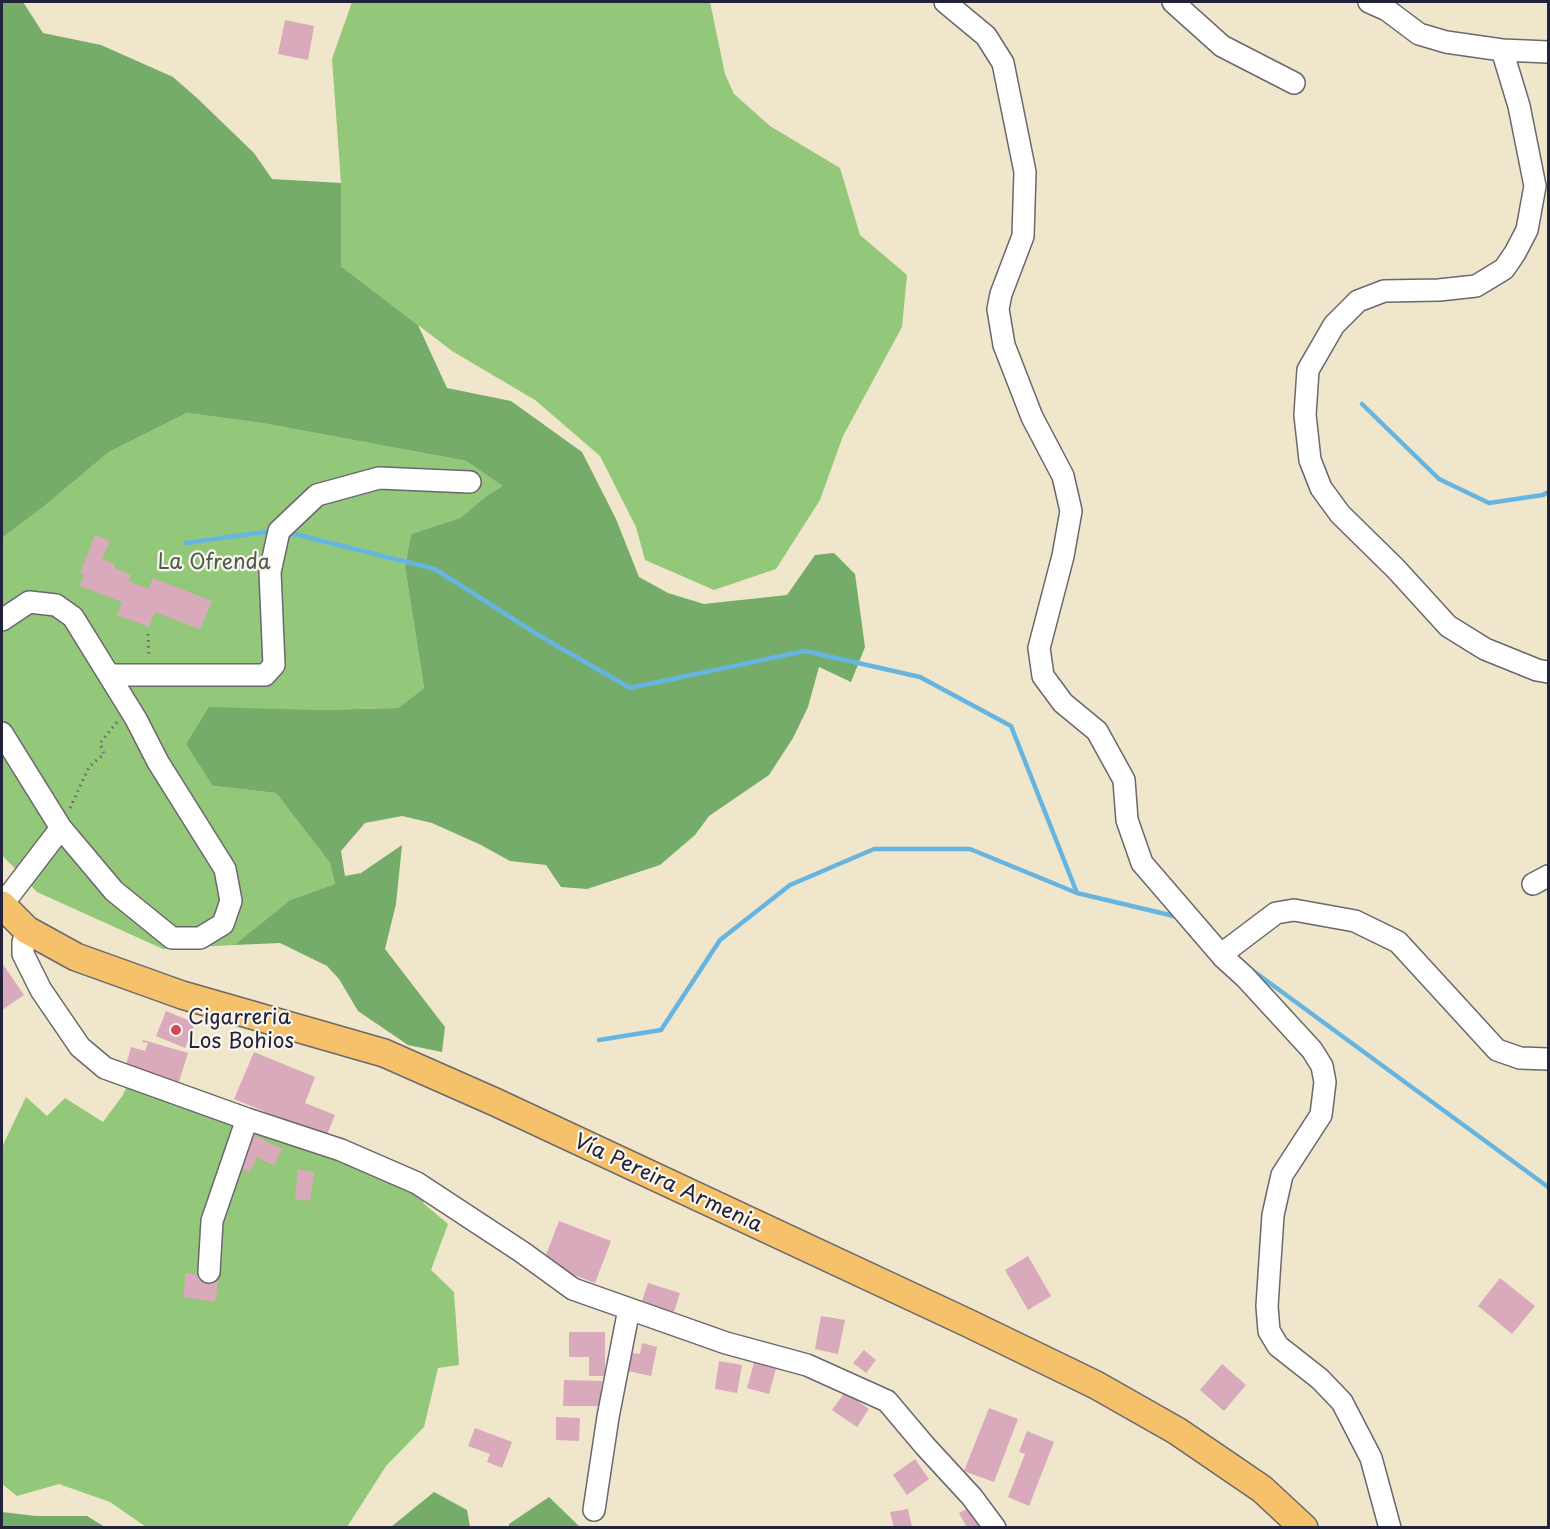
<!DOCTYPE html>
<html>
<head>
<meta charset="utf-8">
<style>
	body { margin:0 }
	#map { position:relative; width:1550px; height:1529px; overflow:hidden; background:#f0e6cb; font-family:"Playpen Sans",sans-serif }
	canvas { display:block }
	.frame { position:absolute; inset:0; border:3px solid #22223b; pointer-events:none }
</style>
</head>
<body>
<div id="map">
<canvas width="1550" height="1529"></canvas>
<div class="frame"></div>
</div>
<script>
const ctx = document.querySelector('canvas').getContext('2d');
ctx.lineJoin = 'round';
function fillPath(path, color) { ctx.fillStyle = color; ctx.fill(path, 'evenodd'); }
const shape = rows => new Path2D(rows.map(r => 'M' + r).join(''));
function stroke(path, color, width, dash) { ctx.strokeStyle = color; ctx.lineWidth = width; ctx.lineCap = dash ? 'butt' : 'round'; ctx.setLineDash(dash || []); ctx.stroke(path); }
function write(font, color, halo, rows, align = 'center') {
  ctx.font = font + ' "Playpen Sans",sans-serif'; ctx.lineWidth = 4.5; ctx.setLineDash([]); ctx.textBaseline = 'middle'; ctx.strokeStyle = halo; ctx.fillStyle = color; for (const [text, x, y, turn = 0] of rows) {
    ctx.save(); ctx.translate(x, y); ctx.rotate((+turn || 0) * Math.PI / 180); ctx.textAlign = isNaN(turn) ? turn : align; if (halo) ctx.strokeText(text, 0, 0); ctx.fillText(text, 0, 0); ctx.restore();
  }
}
const green = shape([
	[352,2,710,2,725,74,734,94,770,126,840,168,860,235,907,275,902,327,843,436,820,500,776,569,714,590,645,560,636,527,600,456,535,400,452,351,341,266,341,183,332,59],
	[187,413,262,423,466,461,504,486,485,497,460,518,411,534,405,567,424,688,398,708,316,710,213,786,276,793,330,863,335,884,290,900,234,945,163,949,37,892,2,855,2,538,42,508,109,452],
	[127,1085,427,1192,423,1203,448,1224,431,1270,454,1292,459,1365,438,1368,424,1427,386,1466,347,1527,146,1527,110,1502,59,1484,17,1496,2,1484,2,1147,26,1097,47,1116,65,1098,103,1122,123,1095]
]);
const forest = shape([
	[2,2,23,2,43,33,101,45,173,77,197,98,254,153,272,179,341,183,341,266,418,325,447,388,511,401,582,452,616,519,639,577,668,593,704,604,787,595,815,555,834,553,855,574,865,647,851,682,819,667,808,707,793,738,769,775,709,816,695,835,660,865,587,889,561,887,546,865,510,861,481,845,432,823,402,816,365,823,341,851,345,876,361,873,402,845,396,904,385,949,445,1027,442,1052,408,1045,358,1011,339,979,327,966,280,943,234,945,290,900,335,884,330,863,276,793,213,786,186,744,209,707,316,710,398,708,424,688,405,567,411,534,460,518,485,497,503,486,466,461,262,423,187,413,109,452,42,508,2,538],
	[434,1492,467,1510,470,1527,391,1527],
	[549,1497,580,1527,509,1527,509,1524],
	[2,1512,36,1516,87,1516,105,1527,2,1527]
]);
const stream = shape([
	[1362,404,1439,479,1489,503,1543,495,1548,492],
	[286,532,435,569,540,636,630,688,805,651,920,677,1011,726,1077,893],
	[186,543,272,531],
	[1252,970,1548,1187],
	[599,1040,661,1030,720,940,790,885,874,849,970,849,1077,893,1178,917]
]);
const building = shape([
	[285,20,314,26,308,60,278,54],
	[95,535,110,541,102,559,115,564,114,568,131,575,128,581,148,589,153,578,212,601,200,629,155,612,149,627,117,615,122,602,80,586,84,575,80,573],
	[2,963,24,995,2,1010],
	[166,1011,195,1023,185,1048,156,1036],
	[143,1040,188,1053,177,1088,124,1072,131,1047,145,1051,148,1043,142,1042],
	[254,1052,315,1077,305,1103,335,1115,326,1137,234,1099],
	[254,1135,282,1149,274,1166,257,1157,250,1172,239,1167],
	[298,1169,314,1172,310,1201,295,1199],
	[559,1221,611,1241,595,1283,543,1263],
	[1028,1256,1051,1296,1028,1310,1005,1270],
	[186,1273,219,1278,215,1302,183,1297],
	[1500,1278,1535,1306,1512,1334,1478,1306],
	[648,1283,680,1293,674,1312,642,1301],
	[821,1316,845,1320,838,1354,815,1349],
	[569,1332,605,1332,605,1376,589,1376,589,1357,569,1357],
	[642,1343,657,1347,651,1376,623,1370,627,1352,640,1354],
	[864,1350,876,1360,866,1373,853,1363],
	[755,1359,777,1365,769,1394,747,1388],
	[719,1361,742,1365,737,1393,715,1389],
	[1222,1364,1246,1385,1224,1411,1200,1390],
	[564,1380,602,1381,601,1406,563,1406],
	[845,1392,869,1409,857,1427,832,1410],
	[989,1408,1018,1419,994,1482,964,1471],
	[556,1417,580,1418,579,1441,556,1440],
	[475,1428,512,1442,502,1468,487,1462,490,1454,468,1446],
	[1027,1431,1054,1442,1029,1506,1008,1497,1025,1454,1019,1452],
	[915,1459,929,1479,907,1495,893,1475],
	[969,1508,979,1526,976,1528,967,1528,959,1513],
	[908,1509,912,1527,894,1528,890,1512]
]);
const path = shape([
	[148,634,149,658],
	[70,808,89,767,104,754,100,743,118,721]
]);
const minor = shape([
	[945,2,986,36,1003,63,1025,172,1023,236,1001,294,998,309,1004,345,1032,417,1063,476,1071,511,1063,556,1039,648,1043,676,1063,703,1097,731,1124,780,1127,820,1142,863,1223,957,1245,977,1312,1050,1322,1066,1325,1082,1321,1115,1282,1175,1273,1215,1267,1306,1269,1331,1278,1346,1320,1379,1342,1402,1371,1458,1390,1528],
	[1173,2,1222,46,1294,83],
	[1369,2,1387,10,1419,34,1446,42,1502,50,1548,52],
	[1502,50,1519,106,1535,186,1527,230,1515,253,1504,269,1476,286,1439,290,1384,291,1358,301,1334,325,1308,370,1305,415,1310,460,1321,488,1340,514,1396,569,1448,626,1485,649,1537,670,1548,672],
	[2,620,29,602,56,605,73,617,136,719,158,762,225,869,231,901,223,924,200,938,172,938,114,891,61,828,2,733],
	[109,675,265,675,274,665,270,572,279,531,317,495,379,478,470,482],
	[1533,884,1548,876],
	[2,905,61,828],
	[27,930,23,942,23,954,41,990,80,1047,105,1068,247,1119,341,1150,417,1183,522,1252,573,1289,726,1343,807,1365,887,1401,925,1446,972,1497,995,1528],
	[1223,957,1227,950,1276,913,1294,910,1355,921,1398,942,1497,1050,1520,1058,1548,1059],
	[209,1272,212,1221,247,1119],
	[594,1510,608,1417,629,1309]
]);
const major = shape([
	[2,905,27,930,76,957,182,995,384,1053,495,1102,968,1323,1096,1385,1177,1431,1262,1489,1304,1528]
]);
const markers = [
	[176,1030,6,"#d1495b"]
];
const parkNames = [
	["La Ofrenda",214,563]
];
const poiNames = [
	["Cigarreria",188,1018],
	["Los Bohios",188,1042]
];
const streetNames = [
	["Vía Pereira Armenia",668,1184,25]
];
fillPath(green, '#93c87a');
fillPath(forest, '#76ac6a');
stroke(stream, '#66b5e1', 4.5);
fillPath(building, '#d9a9bc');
stroke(minor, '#6a676d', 24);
stroke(major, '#6a676d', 30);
stroke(path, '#6a676d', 3, [1.5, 4.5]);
stroke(minor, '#fff', 21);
stroke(major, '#f5c16b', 27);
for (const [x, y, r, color] of markers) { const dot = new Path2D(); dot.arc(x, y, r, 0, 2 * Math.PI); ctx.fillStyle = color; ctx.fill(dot); stroke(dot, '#fbf7ec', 2); }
write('21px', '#4a5c51', '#fbf7ec', parkNames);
write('21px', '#22223b', '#fbf7ec', poiNames, 'left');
write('21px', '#22223b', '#fbf7ec', streetNames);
</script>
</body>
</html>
